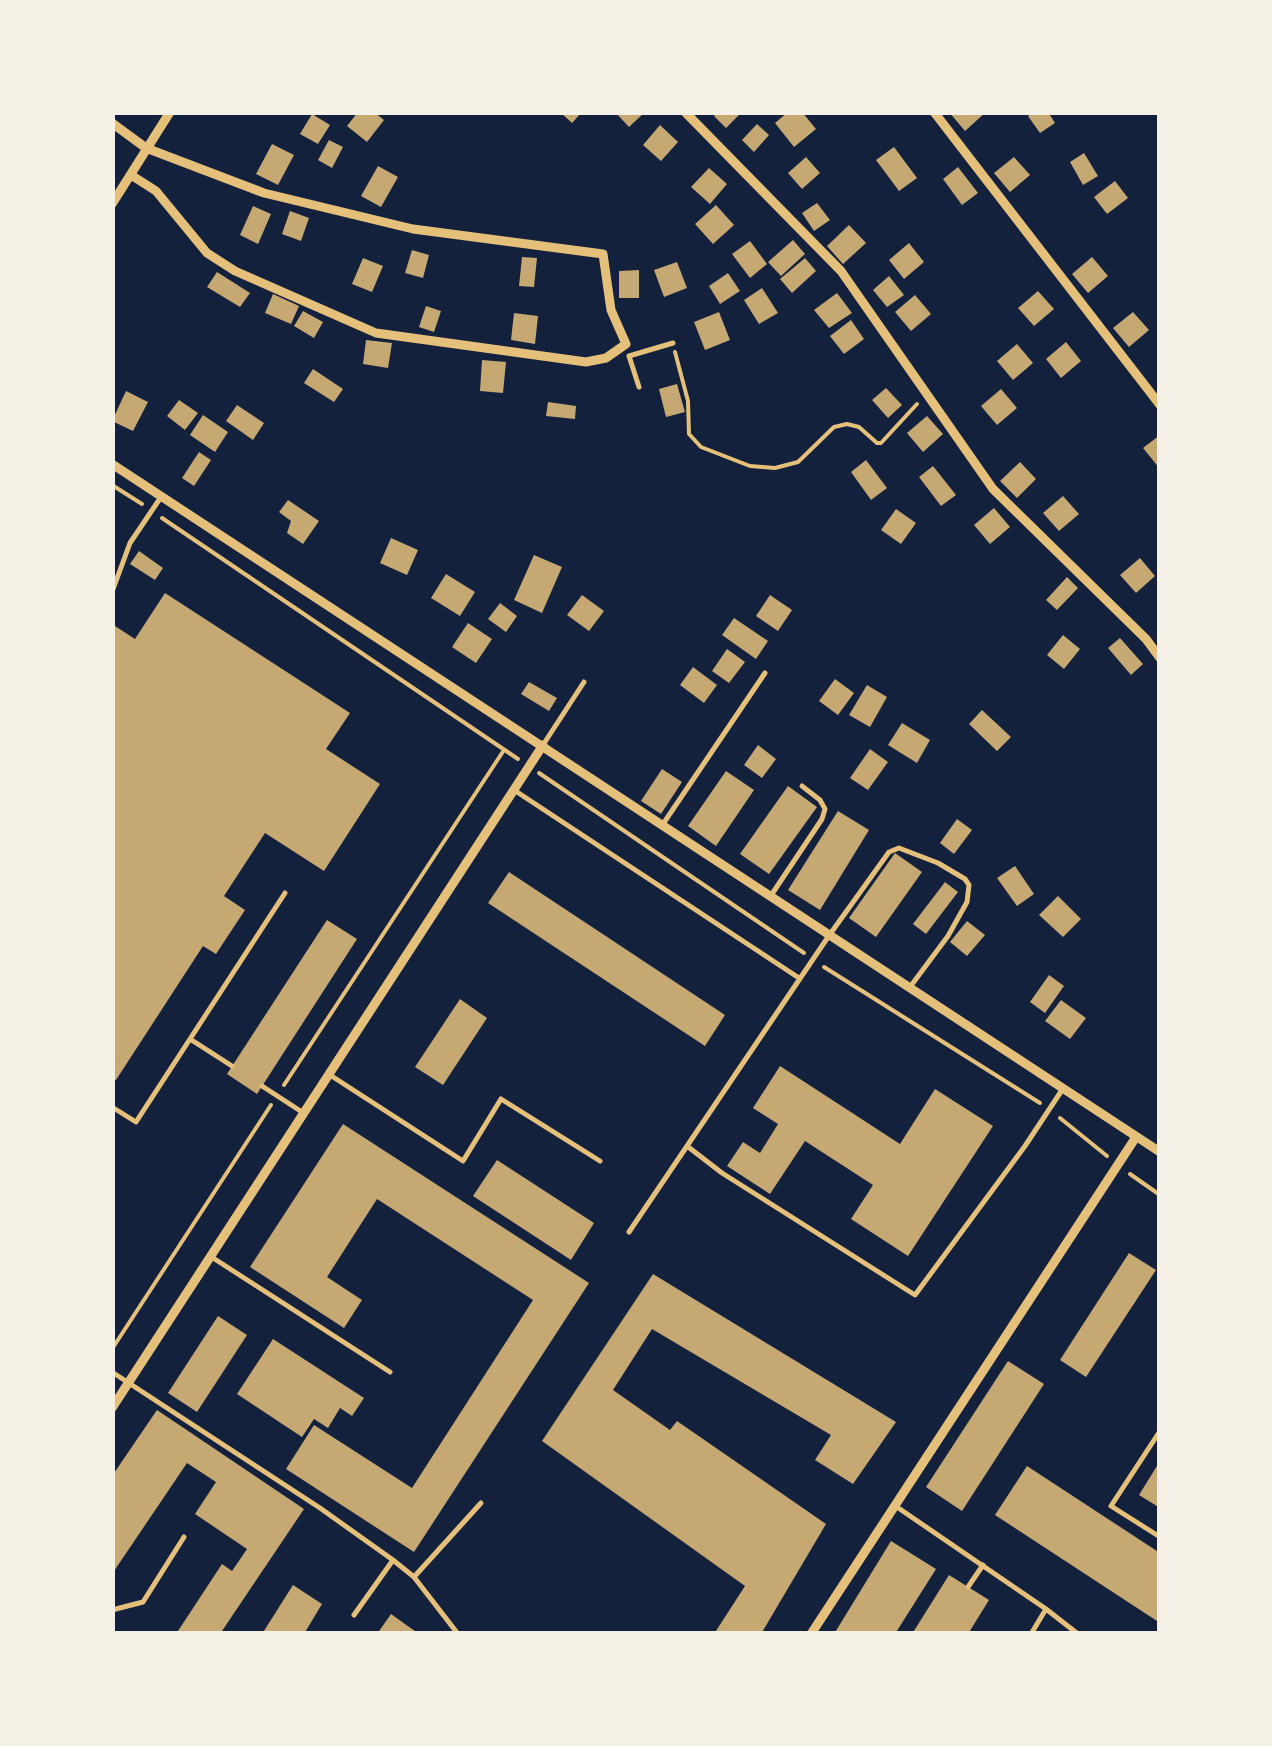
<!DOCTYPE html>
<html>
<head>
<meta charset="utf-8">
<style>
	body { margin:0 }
	#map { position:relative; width:1272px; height:1746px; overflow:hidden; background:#14213d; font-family:Raleway,sans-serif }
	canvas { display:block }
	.frame { position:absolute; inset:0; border:115px solid #f6f1e7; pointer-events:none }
</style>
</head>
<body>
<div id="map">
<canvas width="1272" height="1746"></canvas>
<div class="frame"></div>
</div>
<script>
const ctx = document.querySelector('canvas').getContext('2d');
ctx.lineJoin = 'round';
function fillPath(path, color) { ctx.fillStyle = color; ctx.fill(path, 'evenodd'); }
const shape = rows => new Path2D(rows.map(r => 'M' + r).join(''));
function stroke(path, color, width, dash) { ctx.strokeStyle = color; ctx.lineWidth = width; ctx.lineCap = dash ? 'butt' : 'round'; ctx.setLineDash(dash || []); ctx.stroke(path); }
const building = shape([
	[358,112,374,112,384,120,367,142,347,126],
	[560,112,582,112,572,123],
	[615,112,645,112,629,127],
	[718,112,742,112,726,128,714,116],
	[788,112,802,112,816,129,794,147,775,123],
	[949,112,986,112,965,131],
	[1034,112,1048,112,1055,123,1040,133,1028,116],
	[312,114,330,125,318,144,300,134],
	[757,124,769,135,754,152,742,140],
	[660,125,678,142,661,161,643,145],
	[329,140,343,147,332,168,318,160],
	[272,144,294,155,278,185,256,174],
	[894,147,917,178,899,191,876,160],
	[1084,153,1098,176,1083,185,1070,162],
	[806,157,820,173,802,189,788,173],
	[1014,157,1030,175,1010,192,994,173],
	[378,166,398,177,381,207,361,196],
	[958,167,978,193,962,205,943,179],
	[709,168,727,184,710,204,691,187],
	[1115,181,1128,198,1107,214,1094,197],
	[817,203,830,220,814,231,802,213],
	[716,205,734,225,713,244,695,224],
	[253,206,271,214,258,244,240,235],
	[290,211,309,218,301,241,282,234],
	[849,225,866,243,843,264,827,246],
	[793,240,805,254,781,276,768,262],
	[750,241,767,264,750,278,732,254],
	[909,243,924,262,904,279,889,260],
	[412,250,429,255,423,278,405,273],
	[522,257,537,258,534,287,519,286],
	[1092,257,1108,276,1088,293,1072,274],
	[363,258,383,266,372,292,352,284],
	[805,258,816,271,792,293,780,279],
	[677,262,687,288,664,297,654,270],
	[639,270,639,298,619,298,619,271],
	[217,272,250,293,240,307,207,287],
	[728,273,740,291,720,304,709,286],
	[889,276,904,295,887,307,873,290],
	[762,288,778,313,759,324,744,300],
	[1038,291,1054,309,1034,326,1018,308],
	[837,293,852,313,829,328,814,310],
	[273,294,299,306,291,324,265,313],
	[915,295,931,314,911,331,895,312],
	[426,306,441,311,434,332,419,327],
	[303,311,323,322,314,338,294,326],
	[719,312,730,340,705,350,694,322],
	[1133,312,1149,330,1129,347,1113,328],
	[514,313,538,316,535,344,511,340],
	[851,320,864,339,844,354,830,336],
	[366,340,392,343,388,368,363,364],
	[1066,342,1081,361,1061,378,1046,359],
	[1017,344,1033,363,1013,380,997,361],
	[482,360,506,362,503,393,480,391],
	[313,369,343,389,334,402,304,383],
	[677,384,685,412,666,417,659,389],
	[886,388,902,405,888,418,872,400],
	[1001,389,1017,408,997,425,981,406],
	[126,391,148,402,133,431,112,421],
	[179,400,198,413,185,430,167,416],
	[548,402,576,406,575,419,546,416],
	[237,405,264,423,253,440,226,421],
	[203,415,228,432,215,452,190,435],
	[927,416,943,434,923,452,907,433],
	[1160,435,1160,469,1143,448],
	[199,452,211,460,194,486,182,478],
	[866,460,887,488,871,500,851,472],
	[1020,462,1036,479,1017,498,1000,481],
	[933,466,956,495,941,506,919,477],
	[1063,496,1079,514,1059,531,1043,513],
	[288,500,319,521,303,544,287,533,291,521,279,512],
	[994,508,1010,527,990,544,974,525],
	[896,509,916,523,901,544,881,530],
	[391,538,418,550,407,575,380,563],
	[139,551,163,568,155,580,130,564],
	[534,555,562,567,542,613,514,600],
	[1140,558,1155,576,1136,593,1120,575],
	[446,574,475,592,460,616,431,598],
	[1067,577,1078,588,1057,610,1046,600],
	[165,593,350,713,326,749,380,784,324,871,265,833,224,896,245,910,216,954,203,946,116,1080,112,1078,112,630,115,626,135,639],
	[582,595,604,611,589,631,567,615],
	[770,595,792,610,778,631,756,616],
	[500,603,517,616,506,632,488,619],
	[734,618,768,641,756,659,722,635],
	[468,623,492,639,476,663,452,647],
	[1063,635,1080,649,1064,669,1047,655],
	[1120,638,1143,664,1131,675,1108,648],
	[727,649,745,662,729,683,712,671],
	[693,667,717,685,704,703,680,685],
	[835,679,854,693,838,715,819,701],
	[529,682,557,698,549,711,521,694],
	[867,685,887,697,870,727,849,715],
	[982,710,1011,737,997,751,969,724],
	[902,723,930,740,917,763,888,745],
	[758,745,776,759,762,778,744,765],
	[870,749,888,762,868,790,850,778],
	[662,769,682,782,661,814,641,801],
	[726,771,754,790,716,846,688,826],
	[788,786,817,807,769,874,740,854],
	[838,811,869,830,820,910,788,890],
	[957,819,972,830,954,854,940,843],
	[895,853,922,872,876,937,849,918],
	[1015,866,1034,894,1017,906,997,878],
	[509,872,725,1015,705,1046,488,903],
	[945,882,958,892,926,934,913,924],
	[1058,896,1081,919,1063,937,1039,915],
	[327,920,357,939,257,1094,227,1074],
	[967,921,985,935,967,956,950,942],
	[1049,975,1064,986,1045,1013,1030,1002],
	[460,999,487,1018,443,1085,415,1067],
	[1061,1000,1086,1018,1070,1039,1045,1021],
	[780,1066,900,1144,935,1089,993,1126,908,1256,851,1219,873,1185,805,1141,770,1194,727,1166,743,1142,760,1153,778,1124,753,1108],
	[343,1124,589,1283,414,1552,286,1469,314,1425,412,1488,533,1300,377,1199,327,1277,362,1300,344,1328,250,1267],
	[497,1160,594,1223,571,1260,473,1196],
	[1129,1253,1156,1270,1086,1377,1060,1360],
	[653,1274,896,1422,853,1484,815,1460,831,1435,652,1329,613,1390,670,1430,677,1421,826,1524,761,1634,714,1634,745,1586,542,1441],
	[218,1316,247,1335,197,1412,168,1393],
	[273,1339,364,1398,352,1416,340,1408,328,1428,314,1419,302,1437,237,1394],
	[1008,1361,1044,1384,962,1511,926,1487],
	[157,1410,304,1509,220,1634,176,1634,222,1564,232,1571,247,1549,195,1514,216,1482,187,1463,112,1574,112,1476],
	[1160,1461,1160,1508,1139,1495],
	[1027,1466,1160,1553,1160,1617,1157,1621,995,1515],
	[891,1541,936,1569,895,1634,834,1634],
	[949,1575,989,1600,968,1634,912,1634],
	[293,1585,322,1604,304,1634,262,1634],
	[391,1614,419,1634,377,1634]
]);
const path = shape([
	[675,352,688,401,689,434,701,447,750,466,775,468,798,462,834,427,847,424,859,427,877,443,881,443,917,404],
	[112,485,142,504],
	[162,518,518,759],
	[539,773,804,953],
	[824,967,1040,1103],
	[284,1085,504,750],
	[1060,1118,1107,1156],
	[1130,1174,1160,1195],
	[112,1349,271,1105]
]);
const service = shape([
	[629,356,673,343],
	[629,356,639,387],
	[112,592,130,543,161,497],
	[543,745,584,682],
	[514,790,799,978],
	[663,824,765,673],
	[770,897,822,819,825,809,820,800,802,786],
	[190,1039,232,1066],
	[330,1075,463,1161,501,1099,600,1161],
	[262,1086,302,1112],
	[112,1107,136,1122,285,893],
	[687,1146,722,1173,915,1295,1025,1146,1062,1090],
	[629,1232,828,937,889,852,899,848,938,863,965,879,969,885,967,902,948,936,910,987],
	[210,1256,390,1372],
	[112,1372,320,1508,393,1560,414,1577,458,1634],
	[1160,1431,1111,1506,1160,1537],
	[894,1505,1046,1609,1031,1634],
	[414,1577,481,1503],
	[968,1587,983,1565],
	[1046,1609,1078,1634],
	[112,1610,143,1602,184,1537],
	[354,1615,393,1560]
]);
const minor = shape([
	[685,112,841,271,993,489,1146,639,1160,658],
	[934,112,1160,405],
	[112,123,146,148,264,193,413,229,603,254,611,310,626,344,606,358,586,362,376,333,235,271,207,253,156,191,131,175],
	[112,204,170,112],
	[112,464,1160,1152],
	[112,1408,543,745],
	[811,1634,1136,1137]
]);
fillPath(building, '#c6a872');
stroke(path, '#e5c07b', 4);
stroke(service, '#e5c07b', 5);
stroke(minor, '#e5c07b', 9);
</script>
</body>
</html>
